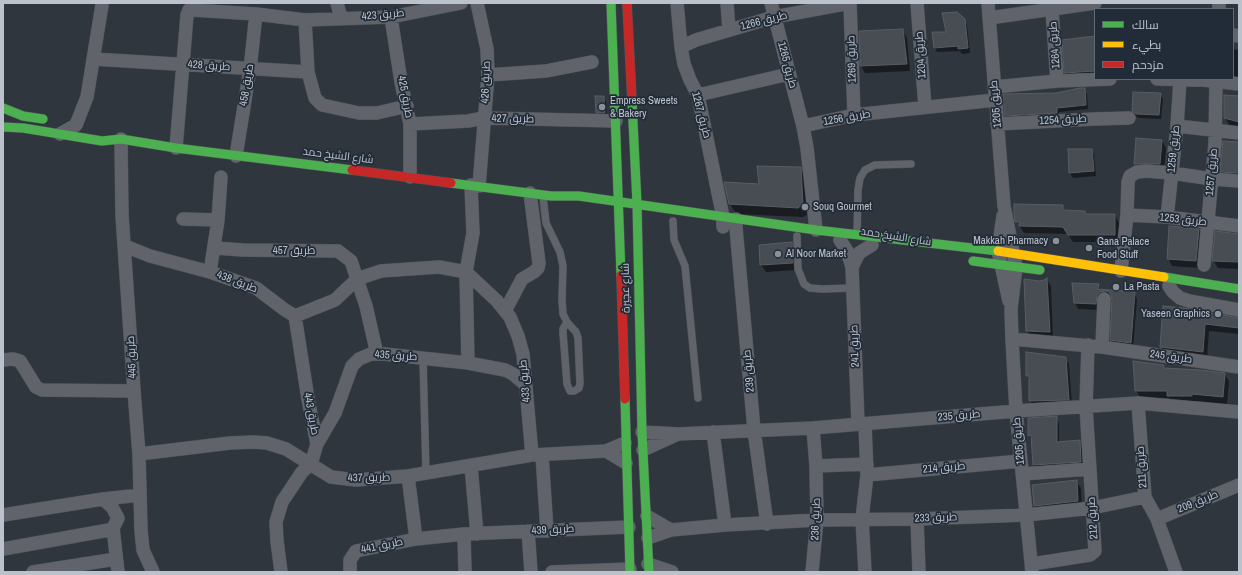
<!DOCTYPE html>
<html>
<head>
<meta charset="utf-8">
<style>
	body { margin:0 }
	#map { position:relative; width:1242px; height:575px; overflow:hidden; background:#2f363d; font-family:"Archivo Narrow",Cairo,sans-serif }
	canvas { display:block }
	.frame { position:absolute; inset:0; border:4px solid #bbc2cc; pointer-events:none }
	.legend { position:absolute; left:1094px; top:8px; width:140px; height:72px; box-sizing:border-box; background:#222c38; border:1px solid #5f6873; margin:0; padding:5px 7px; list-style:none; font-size:12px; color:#bbc2cc }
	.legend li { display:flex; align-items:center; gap:8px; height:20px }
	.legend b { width:20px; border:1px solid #5f6873 }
</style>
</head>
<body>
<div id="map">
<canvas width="1242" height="575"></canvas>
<div class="frame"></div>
<ul class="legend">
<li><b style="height:5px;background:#4caf50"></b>سالك</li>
<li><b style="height:5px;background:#ffc107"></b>بطيء</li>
<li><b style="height:5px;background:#c62828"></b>مزدحم</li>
</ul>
</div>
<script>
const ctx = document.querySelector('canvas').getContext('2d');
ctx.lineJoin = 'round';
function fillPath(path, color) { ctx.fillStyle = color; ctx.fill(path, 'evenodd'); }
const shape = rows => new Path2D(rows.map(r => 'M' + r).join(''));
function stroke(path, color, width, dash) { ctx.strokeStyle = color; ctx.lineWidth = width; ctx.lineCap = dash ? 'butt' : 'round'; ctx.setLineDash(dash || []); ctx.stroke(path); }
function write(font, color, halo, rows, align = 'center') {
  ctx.font = font + ' "Archivo Narrow",Cairo,sans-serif'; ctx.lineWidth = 3.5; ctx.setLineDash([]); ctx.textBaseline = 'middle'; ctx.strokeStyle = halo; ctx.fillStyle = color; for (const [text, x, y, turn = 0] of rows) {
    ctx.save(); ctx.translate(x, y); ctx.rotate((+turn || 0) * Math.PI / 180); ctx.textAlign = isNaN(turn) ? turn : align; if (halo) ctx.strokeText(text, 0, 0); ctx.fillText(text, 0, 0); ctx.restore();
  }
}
const shadow = shape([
	[964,20,967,25,970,53,962,54,960,51,937,52,935,48,947,33],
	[902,30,907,38,910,71,865,73,861,66],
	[1095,37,1095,78,1070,80,1065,72],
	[1233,49,1239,50,1239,81,1233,79],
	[1084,89,1087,94,1088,109,1059,112,1059,117,1009,120,1006,115,1056,94],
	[1160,94,1163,99,1161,119,1139,118,1136,116,1133,111],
	[603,97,606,101,607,117,600,117,597,112],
	[1239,97,1239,127,1229,125,1225,117],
	[1162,141,1166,148,1164,171,1140,171,1135,163],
	[1239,143,1239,180,1226,179,1221,171],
	[1069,150,1091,150,1094,154,1096,176,1073,178,1070,173],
	[800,168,806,178,808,214,803,217,736,214,730,204,725,183,760,185],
	[1062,206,1065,211,1084,212,1086,215,1115,215,1119,223,1119,242,1073,242,1068,234,1024,233,1016,221],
	[1199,230,1203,237,1200,268,1172,266,1168,258],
	[1239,235,1239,269,1218,268,1213,260],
	[792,244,796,251,796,270,766,272,761,265],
	[1047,280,1051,286,1053,338,1032,338,1027,331,1039,282],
	[1073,284,1098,285,1101,290,1134,293,1137,299,1133,349,1115,346,1111,340,1113,298,1109,297,1099,310,1078,309,1075,303],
	[1164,307,1239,320,1239,334,1209,331,1207,358,1165,354,1161,347],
	[1065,358,1069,364,1072,405,1034,406,1030,401,1030,380,1027,376],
	[1164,365,1166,369,1224,374,1229,381,1227,404,1196,401,1196,403,1172,403,1169,398,1140,398,1136,390],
	[1056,417,1059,423,1059,443,1080,441,1083,447,1084,467,1037,471,1033,465,1032,441,1029,435],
	[1076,481,1081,488,1082,508,1039,513,1034,506]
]);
const building = shape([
	[957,12,965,19,968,48,958,49,958,46,934,48,932,32,946,32,942,13,957,12],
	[903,29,907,64,860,66,859,31,903,29],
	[1095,36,1095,71,1064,73,1062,40,1095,36],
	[1080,88,1085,88,1086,105,1057,108,1057,113,1005,116,1003,94,1056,93,1080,88],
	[1133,92,1161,93,1159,115,1136,114,1132,111,1133,92],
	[1224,95,1239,96,1239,122,1224,118,1224,95],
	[595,96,604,96,605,113,596,113,595,96],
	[1136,138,1162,140,1160,164,1134,164,1136,138],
	[1223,141,1239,142,1239,173,1220,172,1223,141],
	[1068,149,1092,149,1094,171,1069,173,1068,149],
	[757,166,801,167,803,204,798,208,729,204,724,182,759,184,757,166],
	[1014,204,1063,205,1063,210,1085,211,1085,214,1115,214,1115,235,1068,235,1063,227,1019,226,1019,222,1015,222,1014,214,1014,204],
	[1169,226,1199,229,1196,261,1167,259,1169,226],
	[1215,231,1239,234,1239,262,1212,261,1215,231],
	[792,242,793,263,760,265,759,245,792,242],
	[1047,278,1050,332,1026,331,1024,279,1039,281,1044,280,1047,278],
	[1072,283,1099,284,1098,289,1135,292,1131,343,1110,340,1112,299,1111,296,1109,292,1105,291,1100,292,1097,295,1096,304,1074,303,1072,283],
	[1163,306,1184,308,1239,318,1239,328,1205,324,1203,352,1160,347,1163,306],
	[1026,352,1066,357,1069,400,1029,401,1029,376,1026,376,1026,352],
	[1133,361,1164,365,1164,368,1201,370,1225,373,1223,397,1192,394,1192,396,1167,396,1167,391,1135,391,1133,361],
	[1057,416,1057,442,1080,440,1081,462,1033,465,1031,435,1028,436,1028,418,1057,416],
	[1077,480,1078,501,1034,506,1032,485,1077,480]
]);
const lane = shape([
	[543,197,546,223,560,252,563,266,562,300,563,314,567,322,576,332,578,338,580,384,579,388,574,391,570,391,567,384,563,333,563,329,567,322],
	[673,221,674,240,685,266,698,398],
	[857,235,858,190,860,178,865,170,875,165,911,164],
	[797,236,798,269,804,284,810,288,822,289,853,288],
	[423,358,426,474]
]);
const street = shape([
	[337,3,341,18],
	[477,3,487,49,488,75,479,186],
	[677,3,681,47,684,64,690,80,698,95,723,217,723,227],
	[727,3,729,30],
	[771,3,803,126,807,148,816,230],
	[850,3,854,115],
	[917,3,925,107],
	[988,3,1004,206,1016,267,1011,309,1012,339,1016,411,1032,572],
	[1219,9,1219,3],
	[1052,10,1057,81],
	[391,17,401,82,410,124,410,177],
	[989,18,1095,3],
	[305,20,308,72,315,98,322,105,359,113,377,113,407,106],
	[1233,35,1239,36],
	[681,47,696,40,774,17,850,3],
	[93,59,308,72],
	[488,75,546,71,592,62],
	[1157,79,1203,80,1239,84],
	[994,87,1057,81,1110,79],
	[698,95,789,74],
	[410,124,468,121,484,118,616,121],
	[997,124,1094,119,1129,118],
	[803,126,854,115,995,100],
	[1177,126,1239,133],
	[60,134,76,125,87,97,102,5],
	[121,139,122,215,134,391,139,454,141,530,143,550,153,572],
	[176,148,187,15,189,10,192,10,256,14,305,20,391,17,461,3],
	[236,156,250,69,256,14],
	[1127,215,1167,217,1239,226],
	[1003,216,998,251,1009,301],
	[1167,217,1177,126,1180,80],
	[183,219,218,220],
	[736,219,736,228,754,430,767,524],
	[840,240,847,251,852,267,859,253,872,245],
	[125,246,150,256,210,272,256,288,285,310,295,316,335,300,357,279,381,271,439,267,466,272,497,301,510,317,518,336,523,354,532,455],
	[215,248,243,250,338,251,351,261,366,306,377,354],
	[1204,265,1215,143,1216,79],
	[852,267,858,424],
	[1121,271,1127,215,1128,182,1130,176,1137,172,1146,171,1172,173,1212,179,1239,181],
	[210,272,218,220,221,177],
	[1169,286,1173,292,1180,298,1189,301,1239,310],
	[505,311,522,279,534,272,538,268,539,263,530,193],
	[1012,339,1102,347,1239,367],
	[1102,347,1104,299],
	[3,360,13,359,20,361,36,387,42,390,134,391],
	[468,363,466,272,473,233,471,185],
	[1138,403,1145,497,1157,519,1176,572],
	[642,432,678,434,643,450],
	[713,432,725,525],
	[678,434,813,428,1016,411,1138,403,1239,412],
	[625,443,606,451,626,463],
	[317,444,335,413,352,366,359,359,371,354,384,354,468,363,505,370,513,374,525,384],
	[139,454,230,443,253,442,267,443,286,449,331,477,356,480,408,476,532,455,606,451],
	[542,455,547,531],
	[471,466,477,534],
	[816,466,867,464],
	[1022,474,1090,469],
	[867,475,1021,461],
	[3,515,103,499,140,495],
	[647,516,671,530,648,538],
	[917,519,919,572],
	[1157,519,1239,485],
	[113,528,118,572],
	[671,530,725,525,817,520,917,519,1026,515,1092,508,1145,497],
	[528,531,531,572],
	[464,534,465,572],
	[416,539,464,534,629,527],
	[3,549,109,530,113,528,118,518,112,507,103,499],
	[648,564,672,572],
	[1032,564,1090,555,1095,551,1086,407,1088,345],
	[33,572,116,559],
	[281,572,277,541,276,522,282,502,302,472,311,464,317,444,308,399,295,316],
	[350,572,350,560,356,551,416,539,408,476],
	[552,572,630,569],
	[812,572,817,520,816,466,813,428],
	[865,572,862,519,867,475,865,424]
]);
const fast = shape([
	[611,3,621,275],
	[632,101,637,204,642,432,649,572],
	[3,108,23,116,43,119],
	[3,127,23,128,102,141,121,139,176,148,352,170],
	[451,183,551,196,579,196,816,230,998,251],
	[973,261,1040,270],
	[1164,277,1239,289],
	[625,399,630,572]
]);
const slow = shape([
	[998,251,1164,277]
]);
const jam = shape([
	[627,3,632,101],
	[352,170,451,183],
	[621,275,625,399]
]);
const markers = [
	[602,107,4,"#8a919a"],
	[805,207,4,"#8a919a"],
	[1056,241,4,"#8a919a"],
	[1089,248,4,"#8a919a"],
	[778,254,4,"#8a919a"],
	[1116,287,4,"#8a919a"],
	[1218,314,4,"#8a919a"]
];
const streetNames = [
	["طريق 423",383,15,-5],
	["طريق 1266",764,21,-14],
	["طريق 1264",1055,45,-94],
	["طريق 1204",921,55,-94],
	["طريق 1269",852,59,-92],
	["طريق 1265",787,65,75],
	["طريق 428",209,66,4],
	["طريق 426",486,82,-88],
	["طريق 458",247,85,-81],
	["طريق 425",405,97,79],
	["طريق 1205",996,104,-95],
	["طريق 1267",701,115,75],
	["طريق 1256",847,118,-10],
	["طريق 427",513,119,1],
	["طريق 1254",1063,120,-3],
	["طريق 1259",1174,149,-84],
	["شارع الشيخ حمد",338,156,7],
	["طريق 1257",1212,172,-85],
	["طريق 1253",1183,220,6],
	["شارع الشيخ حمد",896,237,9],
	["طريق 457",294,251],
	["طريق 438",237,282,21],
	["شارع عجيرة",626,288,-91],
	["طريق 241",855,346,-92],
	["طريق 435",396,356,4],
	["طريق 445",132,357,-93],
	["طريق 245",1171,357,8],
	["طريق 239",749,371,-95],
	["طريق 433",525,381,-95],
	["طريق 443",311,414,79],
	["طريق 235",959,416,-5],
	["طريق 1205",1019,441,-95],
	["طريق 211",1142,467,-94],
	["طريق 214",944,468,-5],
	["طريق 437",369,478,-1],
	["طريق 209",1198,502,-22],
	["طريق 233",936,518,-2],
	["طريق 212",1093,518,-94],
	["طريق 236",816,519,-88],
	["طريق 439",553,530,-3],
	["طريق 441",382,546,-12]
];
const poiNames = [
	["Empress Sweets",610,101],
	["& Bakery",610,114],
	["Souq Gourmet",813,207],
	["Makkah Pharmacy",1048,241,"right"],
	["Gana Palace",1097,242],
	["Food Stuff",1097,255],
	["Al Noor Market",786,254],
	["La Pasta",1124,287],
	["Yaseen Graphics",1210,314,"right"]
];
fillPath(shadow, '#0007');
fillPath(building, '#474d53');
stroke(building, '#585d64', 1);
stroke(lane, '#4d5258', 8);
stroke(street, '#4d5258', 14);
stroke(fast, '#4d5258', 10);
stroke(slow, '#4d5258', 10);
stroke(jam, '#4d5258', 10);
stroke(lane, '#60646a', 7);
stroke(street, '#60646a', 13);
stroke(fast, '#4caf50', 9);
stroke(slow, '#ffc107', 9);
stroke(jam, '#c62828', 9);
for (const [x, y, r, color] of markers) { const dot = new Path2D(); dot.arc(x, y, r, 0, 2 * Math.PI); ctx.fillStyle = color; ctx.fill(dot); stroke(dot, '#222c38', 1.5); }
write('11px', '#bbc2cc', '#222c38', streetNames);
write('11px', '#bbc2cc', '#222c38', poiNames, 'left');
</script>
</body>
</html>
